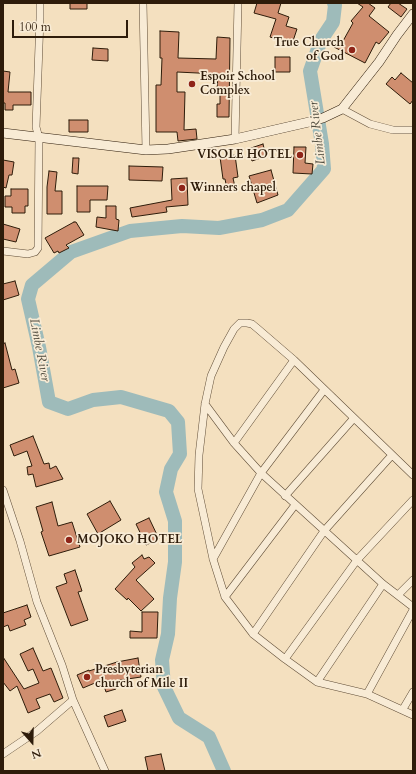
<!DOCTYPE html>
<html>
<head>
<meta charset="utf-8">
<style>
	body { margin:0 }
	#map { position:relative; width:416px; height:774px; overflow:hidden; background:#f4e0bf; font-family:Cardo,serif }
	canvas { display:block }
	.frame { position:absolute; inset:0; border:4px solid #2e1c0a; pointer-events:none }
	.north { position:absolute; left:12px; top:722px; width:40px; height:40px; -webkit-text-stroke:3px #f8ebd5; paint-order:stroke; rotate:160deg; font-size:11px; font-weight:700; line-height:16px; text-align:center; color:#2e1c0a }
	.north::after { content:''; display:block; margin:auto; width:14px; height:18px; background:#2e1c0a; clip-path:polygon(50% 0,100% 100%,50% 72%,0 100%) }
	.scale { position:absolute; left:12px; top:20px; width:116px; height:18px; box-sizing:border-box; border:2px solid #2e1c0a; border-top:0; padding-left:5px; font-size:12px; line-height:14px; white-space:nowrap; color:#2e1c0a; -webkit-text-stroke:3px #f8ebd5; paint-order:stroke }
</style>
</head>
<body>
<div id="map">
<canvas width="416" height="774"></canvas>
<div class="frame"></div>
<div class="north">N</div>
<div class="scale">100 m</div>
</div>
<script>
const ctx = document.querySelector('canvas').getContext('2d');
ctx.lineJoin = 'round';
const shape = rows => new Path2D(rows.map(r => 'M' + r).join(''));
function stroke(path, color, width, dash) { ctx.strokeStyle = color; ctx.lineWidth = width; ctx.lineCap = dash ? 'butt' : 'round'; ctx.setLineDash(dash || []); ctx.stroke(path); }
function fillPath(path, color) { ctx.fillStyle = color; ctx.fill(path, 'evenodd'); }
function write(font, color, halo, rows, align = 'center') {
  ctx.font = font + ' Cardo,serif'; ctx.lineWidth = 3.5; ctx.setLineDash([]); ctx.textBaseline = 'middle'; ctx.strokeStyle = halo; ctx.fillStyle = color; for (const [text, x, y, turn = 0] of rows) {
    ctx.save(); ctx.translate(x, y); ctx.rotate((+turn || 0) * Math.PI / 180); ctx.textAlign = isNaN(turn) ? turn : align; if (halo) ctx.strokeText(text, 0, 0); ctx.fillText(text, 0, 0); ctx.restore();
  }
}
const river = shape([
	[224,771,209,737,179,718,164,687,162,660,168,634,170,598,175,562,175,521,166,492,171,469,180,454,178,422,169,411,121,397,93,400,68,409,49,402,39,347,28,299,32,285,71,252,130,231,182,226,219,228,262,220,288,210,324,169,322,144,310,71,321,40,333,22,335,5,334,3]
]);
const building = shape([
	[70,3,87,3,87,9,70,9,70,3],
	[257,3,281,3,278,13,289,17,286,26,297,29,292,44,270,37,276,19,254,13,257,3],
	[357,3,368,3,375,8,369,16,389,32,379,44,376,42,365,63,334,47,339,38,343,41,353,23,351,21,363,7,357,3],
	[391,3,398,3,407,9,401,17,388,7,391,3],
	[160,31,179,32,178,58,216,59,217,37,230,38,229,117,217,117,217,104,220,104,220,90,217,90,218,74,177,72,177,92,185,92,184,130,196,129,197,139,178,141,177,132,156,132,156,85,161,85,162,58,160,58,160,31],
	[93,48,108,49,108,61,92,60,93,48],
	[275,57,290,57,290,72,275,72,275,57],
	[3,71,10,72,8,92,31,92,31,105,13,105,13,110,5,110,5,103,3,103,3,71],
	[401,73,413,83,413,100,410,104,386,84,392,77,395,80,401,73],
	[69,120,88,120,88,132,69,132,69,120],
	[263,144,266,156,252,161,248,149,263,144],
	[294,147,306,147,305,163,313,164,312,174,293,173,294,147],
	[235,155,238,177,233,178,235,187,227,189,225,179,223,179,220,157,235,155],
	[73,158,79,158,78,174,72,173,73,158],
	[3,160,14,162,12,175,9,175,6,188,3,187,3,160],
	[129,166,163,167,162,181,129,180,129,166],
	[271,170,278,195,257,203,249,176,271,170],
	[49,171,57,172,55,191,62,191,62,214,47,214,47,187,49,171],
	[187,178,188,205,166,207,167,212,132,217,130,208,172,200,171,179,187,178],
	[77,186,108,186,107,200,90,200,90,212,77,212,77,186],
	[11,189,28,189,28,206,25,206,25,213,12,213,12,207,5,207,5,196,11,196,11,189],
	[106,206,116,206,116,219,119,220,118,231,96,227,97,217,106,218,106,206],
	[74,222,76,222,84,235,66,245,69,248,59,253,58,251,54,253,45,238,74,222],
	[3,224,20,229,16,242,3,239,3,224],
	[15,281,19,295,3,300,3,284,15,281],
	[5,343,12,370,15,369,19,383,3,388,3,344,5,343],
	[33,436,44,464,49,463,50,469,56,466,63,479,36,487,33,474,28,475,27,467,32,466,27,451,14,456,10,445,33,436],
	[110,501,121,520,98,534,87,514,110,501],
	[52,502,58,526,72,522,80,547,49,556,41,532,43,531,36,507,52,502],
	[149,518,159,539,146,545,136,524,149,518],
	[142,555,144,559,149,557,155,563,136,580,154,599,141,611,128,598,127,600,115,589,135,567,132,563,142,555],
	[75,570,82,591,78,592,88,620,71,626,56,587,67,583,64,574,75,570],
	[27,605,31,617,24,620,26,625,10,631,8,625,3,627,3,613,27,605],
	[142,612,158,612,157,638,130,638,130,631,142,632,142,612],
	[33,648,43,671,51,668,63,698,54,702,50,694,36,699,40,708,28,713,17,686,10,691,3,682,3,657,24,689,39,683,33,669,28,671,20,654,33,648],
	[138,658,141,677,114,681,116,689,106,692,102,680,83,688,77,675,89,670,89,671,117,662,138,658],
	[122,710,126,721,108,727,104,716,122,710],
	[161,754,165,771,148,771,145,757,161,754]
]);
const street = shape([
	[143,3,146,150],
	[342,109,370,124,393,130,413,130],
	[235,139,238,3],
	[3,251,28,254,35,252,38,248,39,138,36,127,40,18,40,3],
	[205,404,234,443,261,473,383,584,413,607],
	[234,443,294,360],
	[413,475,294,360,258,329,252,324,247,323,240,323,234,329,224,347,211,376,205,404,199,455,198,489,213,559,225,597,253,634,285,659,317,682,367,694,413,715],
	[3,490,20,541,37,602,62,665,73,700,37,731,3,754],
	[285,496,354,418],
	[213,559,261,473,324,390],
	[398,595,413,580],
	[225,597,295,505],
	[253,634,324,531,392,455],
	[285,659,357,560,413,500],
	[317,682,383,584],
	[367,694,413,610],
	[73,700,105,771],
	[403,709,413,692]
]);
const secondary = shape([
	[3,133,146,150,168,149,235,139,309,122,323,118,342,109,379,62,397,35,413,14]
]);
const markers = [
	[352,50,4,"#8f2418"],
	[192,84,4,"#8f2418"],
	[300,155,4,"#8f2418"],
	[182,188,4,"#8f2418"],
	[69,540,4,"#8f2418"],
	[87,677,4,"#8f2418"]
];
const poiNames = [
	["True Church",344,43,"right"],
	["of God",344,57,"right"],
	["Espoir School",200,77],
	["Complex",200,91],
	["VISOLE HOTEL",292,155,"right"],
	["Winners chapel",190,188],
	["MOJOKO HOTEL",77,540],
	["Presbyterian",95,670],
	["church of Mile II",95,684]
];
const waterNames = [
	["Limbe River",318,133,-97],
	["Limbe River",39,350,79]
];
stroke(river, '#9ebbba', 14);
fillPath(building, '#cf8e6f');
stroke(building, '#2e1c0a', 1);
stroke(street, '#604d37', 8);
stroke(secondary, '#2e1c0a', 10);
stroke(street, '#f8ebd5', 7);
stroke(secondary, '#f8ebd5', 9);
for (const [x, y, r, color] of markers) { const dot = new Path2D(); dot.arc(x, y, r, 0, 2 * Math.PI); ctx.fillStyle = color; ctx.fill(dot); stroke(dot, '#f8ebd5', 1.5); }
write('bold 12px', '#2e1c0a', '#f8ebd5', poiNames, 'left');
write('italic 13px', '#504c3f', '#f8ebd5', waterNames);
</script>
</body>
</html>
